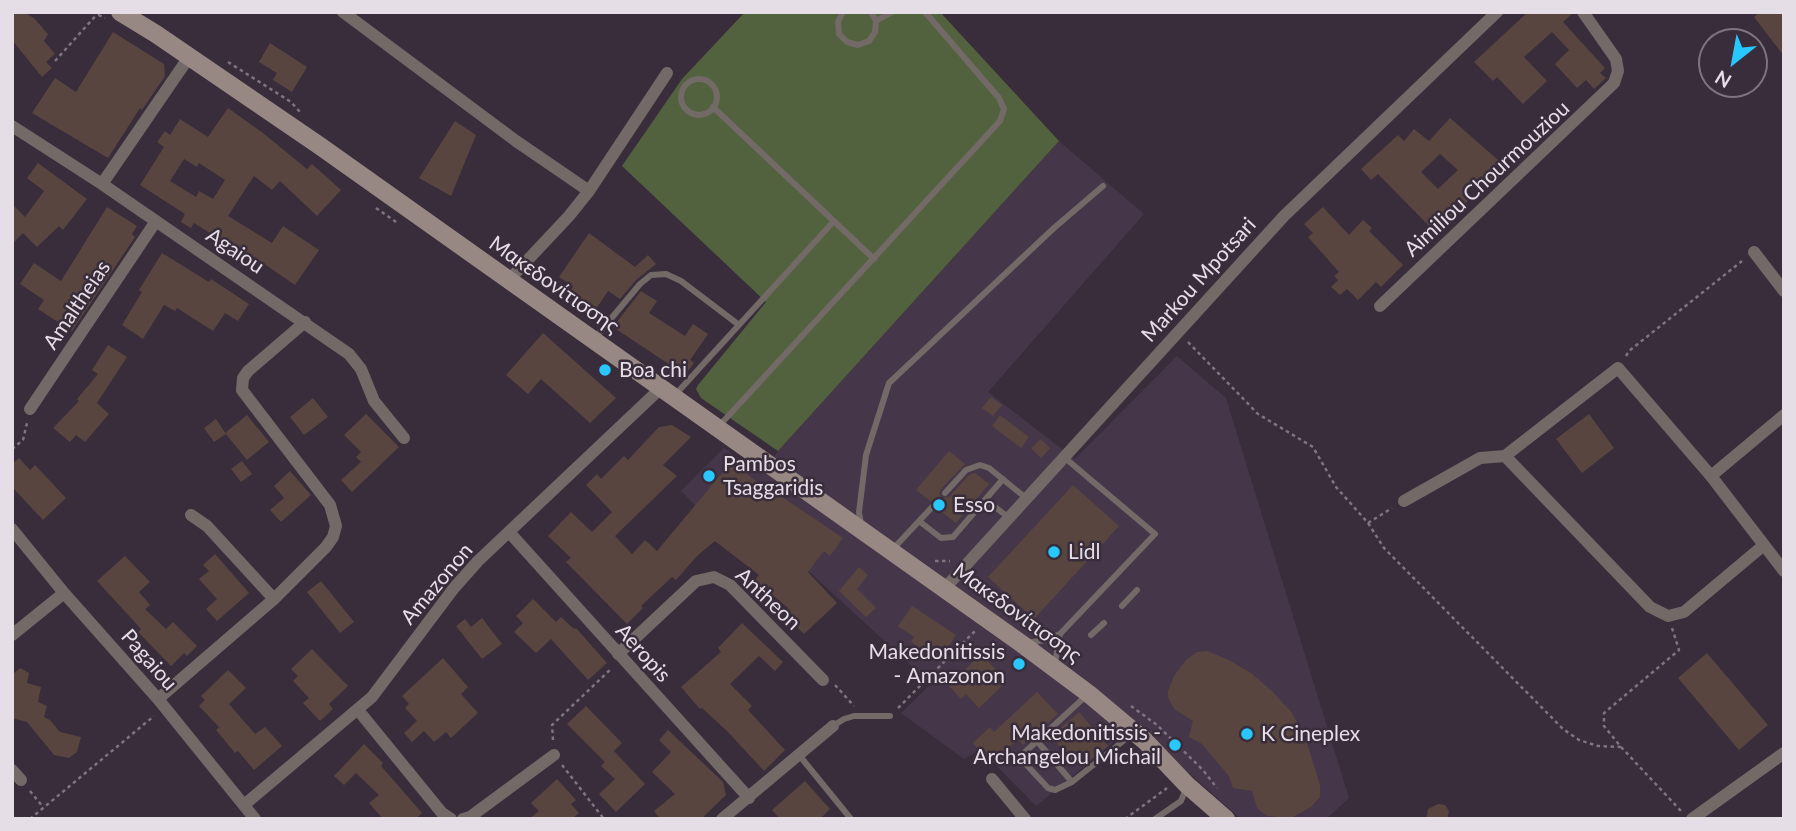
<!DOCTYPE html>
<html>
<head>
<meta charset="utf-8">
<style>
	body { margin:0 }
	#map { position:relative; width:1796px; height:831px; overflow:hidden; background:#392d3b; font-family:Lato,sans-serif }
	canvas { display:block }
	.frame { position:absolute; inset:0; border:14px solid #e6dee7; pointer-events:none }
	.north { position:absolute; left:1698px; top:28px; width:70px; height:70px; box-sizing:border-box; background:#392d3b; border:2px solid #7e7480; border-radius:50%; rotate:211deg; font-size:19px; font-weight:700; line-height:28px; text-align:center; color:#e6dee7 }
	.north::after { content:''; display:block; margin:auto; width:24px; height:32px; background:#28c8ff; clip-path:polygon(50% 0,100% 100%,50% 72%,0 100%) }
</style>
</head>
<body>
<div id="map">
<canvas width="1796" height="831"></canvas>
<div class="frame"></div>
<div class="north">N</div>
</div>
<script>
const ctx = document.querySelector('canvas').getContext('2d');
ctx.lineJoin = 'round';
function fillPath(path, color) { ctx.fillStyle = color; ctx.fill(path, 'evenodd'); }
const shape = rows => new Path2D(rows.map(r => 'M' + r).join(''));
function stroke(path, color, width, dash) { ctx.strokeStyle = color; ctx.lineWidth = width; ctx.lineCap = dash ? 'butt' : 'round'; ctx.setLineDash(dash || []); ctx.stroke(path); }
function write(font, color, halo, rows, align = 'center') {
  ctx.font = font + ' Lato,sans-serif'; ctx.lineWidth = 5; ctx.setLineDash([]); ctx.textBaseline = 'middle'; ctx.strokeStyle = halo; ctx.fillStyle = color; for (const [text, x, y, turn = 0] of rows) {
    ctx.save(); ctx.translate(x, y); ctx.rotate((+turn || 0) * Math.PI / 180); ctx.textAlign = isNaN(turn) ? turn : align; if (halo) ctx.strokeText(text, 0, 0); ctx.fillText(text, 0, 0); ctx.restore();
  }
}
const built = shape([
	[1059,141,1144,214,988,392,1075,459,1177,356,1226,398,1349,798,1326,819,1241,819,1135,725,1036,806,981,750,964,759,901,713,931,684,738,506,718,528,681,491,724,448,762,474,778,451]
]);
const green = shape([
	[745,12,940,12,1059,141,778,451,701,398,696,389,698,385,766,302,622,166,682,79]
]);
const building = shape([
	[12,12,23,12,34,18,48,34,44,41,55,54,46,62,52,68,42,77,12,40],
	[1528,12,1574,12,1563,22,1605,68,1600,73,1606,78,1594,89,1586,80,1577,88,1555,64,1569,50,1552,32,1524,57,1547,81,1523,104,1497,77,1493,81,1474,62],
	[1760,12,1784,12,1784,56,1754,17],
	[113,32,164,64,165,76,142,110,140,108,108,158,32,113,55,78,76,92],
	[270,43,307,67,292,92,273,80,277,73,259,62],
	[228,108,263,133,307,169,312,164,341,190,317,216,280,181,272,190,254,176,228,216,272,243,283,226,319,250,295,285,254,257,252,260,194,223,191,228,181,222,185,214,140,185,164,147,157,142,165,131,170,135,180,119,208,137],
	[184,159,197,167,199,163,225,180,213,199,199,191,196,197,170,181],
	[1450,118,1505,166,1489,183,1481,176,1464,195,1469,200,1436,233,1378,174,1371,180,1361,169,1398,135,1404,141,1414,129,1429,141],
	[1440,154,1458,170,1438,189,1421,172],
	[455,121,476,135,451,196,419,178],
	[38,163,87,199,63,230,59,226,37,247,23,233,12,244,12,204,25,217,44,191,27,178],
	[107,207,137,226,132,234,135,237,72,331,38,309,44,300,20,284,34,263,61,281],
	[1323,207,1349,235,1363,220,1372,228,1369,231,1403,265,1381,287,1376,282,1358,300,1347,289,1340,295,1331,287,1338,280,1334,276,1339,272,1308,237,1313,233,1304,224],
	[589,233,635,267,648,255,656,264,636,280,620,299,608,291,596,309,570,292,573,286,559,277],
	[162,253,209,282,211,279,249,304,238,321,225,313,213,331,177,308,175,311,164,305,143,339,122,325,142,292,139,290],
	[641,291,657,301,649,313,685,336,693,324,708,334,690,360,694,363,685,375,613,327],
	[543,333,616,398,590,423,541,379,528,394,506,375],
	[108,345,127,357,97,403,109,414,85,442,76,435,70,442,53,428,79,401,77,399,98,374,92,370],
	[991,397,1002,405,993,416,982,408],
	[313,398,328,417,304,435,290,417],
	[366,414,399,447,352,492,341,480,361,462,356,457,361,452,344,435],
	[1589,414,1614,448,1582,473,1556,439],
	[247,415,269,442,247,460,225,433],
	[1000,415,1029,437,1021,448,992,426],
	[216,419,226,434,214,442,204,428],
	[672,425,691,437,663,465,677,476,615,536,632,554,645,540,657,551,732,461,767,491,769,488,843,538,830,556,824,551,808,572,837,603,804,634,783,613,788,608,755,580,759,575,715,541,697,556,676,580,672,577,641,606,643,608,627,624,566,562,571,558,548,536,571,512,592,532,612,512,586,485,597,474,601,479,624,456,628,460,659,427],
	[1041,439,1050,448,1041,458,1031,448],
	[949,451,965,464,941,489,939,494,942,498,949,497,969,475,975,473,989,484,956,523,938,509,937,500,930,501,916,490],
	[19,458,30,470,35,465,66,498,43,520,12,487,12,464],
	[242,461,252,474,241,482,231,469],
	[290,471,311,495,281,522,270,510,284,498,274,486],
	[1073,485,1119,526,1034,619,988,577],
	[215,554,249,593,217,621,206,609,217,599,199,579,209,571,203,565],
	[125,556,150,582,139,592,150,605,145,609,166,629,173,622,197,646,187,656,184,653,171,666,138,632,141,629,97,581],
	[859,567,868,575,857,589,876,608,866,617,839,591],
	[321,581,354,622,340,633,307,592],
	[533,599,556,622,561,617,574,629,576,628,607,663,588,680,551,639,536,653,514,632,523,623,516,616],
	[912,606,956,635,945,652,938,647,932,656,911,642,914,637,898,626],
	[482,618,502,644,482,659,456,626,465,619,471,627],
	[742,623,783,662,775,671,759,656,730,684,752,706,748,710,785,750,764,771,727,731,702,708,700,709,681,687,721,652,718,648],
	[312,649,348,686,329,704,333,709,320,721,303,703,309,698,293,681,298,676,291,669],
	[1207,651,1227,659,1251,673,1273,692,1292,713,1306,740,1320,785,1320,797,1311,807,1291,818,1267,816,1257,808,1252,791,1233,788,1229,776,1202,744,1189,737,1193,721,1174,709,1168,697,1168,691,1174,676,1186,660,1197,652],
	[1707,653,1768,725,1739,750,1678,678],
	[981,654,1007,681,979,708,966,694,961,699,949,686],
	[443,658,468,687,461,694,478,713,451,738,446,732,434,742,424,731,412,742,404,733,417,721,405,708,409,704,402,696],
	[20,668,29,673,27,683,41,687,38,702,47,706,44,717,50,720,60,732,81,737,77,752,69,758,54,755,27,722,12,718,12,675],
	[228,670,246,688,229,704,255,734,265,727,282,746,254,770,238,751,235,753,216,730,219,727,199,706,205,700,201,696],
	[1037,692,1058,714,1023,745,1018,739,992,764,973,743,990,727,994,732],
	[586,706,622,743,614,751,645,784,616,812,599,794,615,779,601,766,605,762,567,724],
	[1079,712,1108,746,1083,766,1077,760,1073,763,1051,736],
	[668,730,723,782,726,795,701,819,660,819,654,811,675,794,652,772,671,752,659,740],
	[364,744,383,763,381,766,422,813,415,819,383,819,369,803,379,795,356,773,344,785,334,776],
	[557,779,576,800,571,804,579,813,572,819,529,819,539,811,531,803],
	[805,781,830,809,820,819,780,819,772,810],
	[1438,804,1445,805,1449,811,1447,819,1426,819,1428,809]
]);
const path = shape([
	[92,12,105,18],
	[55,61,99,12],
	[228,62,291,102,300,112],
	[376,208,399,224],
	[1188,342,1258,414,1313,447,1336,487,1368,523,1384,548,1563,729,1579,740,1598,746,1621,747,1604,726,1604,713,1679,650,1672,628],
	[1626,356,1629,351,1742,261],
	[12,449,23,440,27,423],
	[1368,523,1392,508],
	[935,561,950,561],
	[835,685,854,706],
	[1131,706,1157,725,1203,770,1217,788],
	[898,708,975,631],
	[553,740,552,725,612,668],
	[1621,747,1681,811],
	[562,765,604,819],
	[30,791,43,807],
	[30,819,154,716],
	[1125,819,1167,788]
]);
const service = shape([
	[843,12,838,22,839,34,847,42,858,45,869,41,875,32,876,21,871,12],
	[876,21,892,12],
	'681 97a18 18 0 1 1 36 0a18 18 0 1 1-36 0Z',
	[713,107,874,259],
	[594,339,640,284,651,275,666,274,681,281,739,325],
	[675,395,834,221],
	[719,426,1000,121,1004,109,999,98,925,12],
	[945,493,966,470,980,465,989,468,1026,498],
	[986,500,1008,517],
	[919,521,941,538,953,537,1003,479],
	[861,524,859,512,866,455,889,383,1054,228,1103,186],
	[893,549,934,505],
	[1122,606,1137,590],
	[1091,635,1104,623],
	[1027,643,1045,640,1060,634,1155,534,1065,458],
	[1055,663,1060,634],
	[1087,695,1024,753,1023,761,1048,788,1055,790,1072,782,1132,734],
	[833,726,844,719,854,716,890,716],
	[1037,741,1072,782],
	[799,755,851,819],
	[1155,819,1181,801,1187,786]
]);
const minor = shape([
	[343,12,516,141,589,191],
	[12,126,102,184,349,354,361,369,374,401,404,438],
	[102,184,189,57],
	[1754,252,1784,291],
	[508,281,569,216,589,191,667,73],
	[1380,306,1614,83,1618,71,1616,59,1583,12],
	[30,409,156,221],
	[1505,456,1650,607,1668,616,1684,612,1764,545],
	[1711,476,1784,415],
	[1404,501,1480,458,1505,456,1618,368,1711,476,1784,571],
	[191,515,207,526,274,599],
	[12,529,64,593,158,699,255,819],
	[509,532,749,798],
	[945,588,1284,216,1497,12],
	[12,635,64,593],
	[618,654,696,581,714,577,730,585,823,680],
	[158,699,274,599,326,547,333,537,336,526,330,505,242,390,243,378,248,371,305,322],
	[358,710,442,813,451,819],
	[12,770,21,780],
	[992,779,1025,819],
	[244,805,372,697,454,588,478,561,661,388],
	[463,819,470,817,554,755],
	[722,819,833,726],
	[1692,819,1784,753]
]);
const secondary = shape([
	[120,12,156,34,320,146,1022,644,1089,694,1145,741,1187,785,1226,819]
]);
const markers = [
	[605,370,7,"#28c8ff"],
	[709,476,7,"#28c8ff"],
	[939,505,7,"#28c8ff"],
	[1054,552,7,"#28c8ff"],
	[1019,664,7,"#28c8ff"],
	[1247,734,7,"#28c8ff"],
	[1175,745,7,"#28c8ff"]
];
const streetNames = [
	["Aimiliou Chourmouziou",1487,179,-43],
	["Agaiou",235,251,34],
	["Markou Mpotsari",1199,280,-48],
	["Μακεδονίτισσης",554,285,35],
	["Amaltheias",77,305,-56],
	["Amazonon",437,584,-50],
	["Antheon",768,599,43],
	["Μακεδονίτισσης",1017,613,36],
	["Aeropis",643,653,48],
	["Pagaiou",149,660,49]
];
const poiNames = [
	["Boa chi",619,370],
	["Pambos",723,464],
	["Tsaggaridis",723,488],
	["Esso",953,505],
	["Lidl",1068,552],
	["Makedonitissis",1005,652,"right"],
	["- Amazonon",1005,676,"right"],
	["Makedonitissis -",1161,733,"right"],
	["Archangelou Michail",1161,757,"right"],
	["K Cineplex",1261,734]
];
fillPath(built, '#463649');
fillPath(green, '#52623e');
fillPath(building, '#58453f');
stroke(path, '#7f7480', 2.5, [3.5, 3.5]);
stroke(service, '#736967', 6);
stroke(minor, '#736967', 12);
stroke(secondary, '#978883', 18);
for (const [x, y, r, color] of markers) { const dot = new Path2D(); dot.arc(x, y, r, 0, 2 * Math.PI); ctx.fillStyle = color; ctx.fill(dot); stroke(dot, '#392d3b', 2.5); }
write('21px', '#e6dee7', '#392d3b', streetNames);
write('21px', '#e6dee7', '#392d3b', poiNames, 'left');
</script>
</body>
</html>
